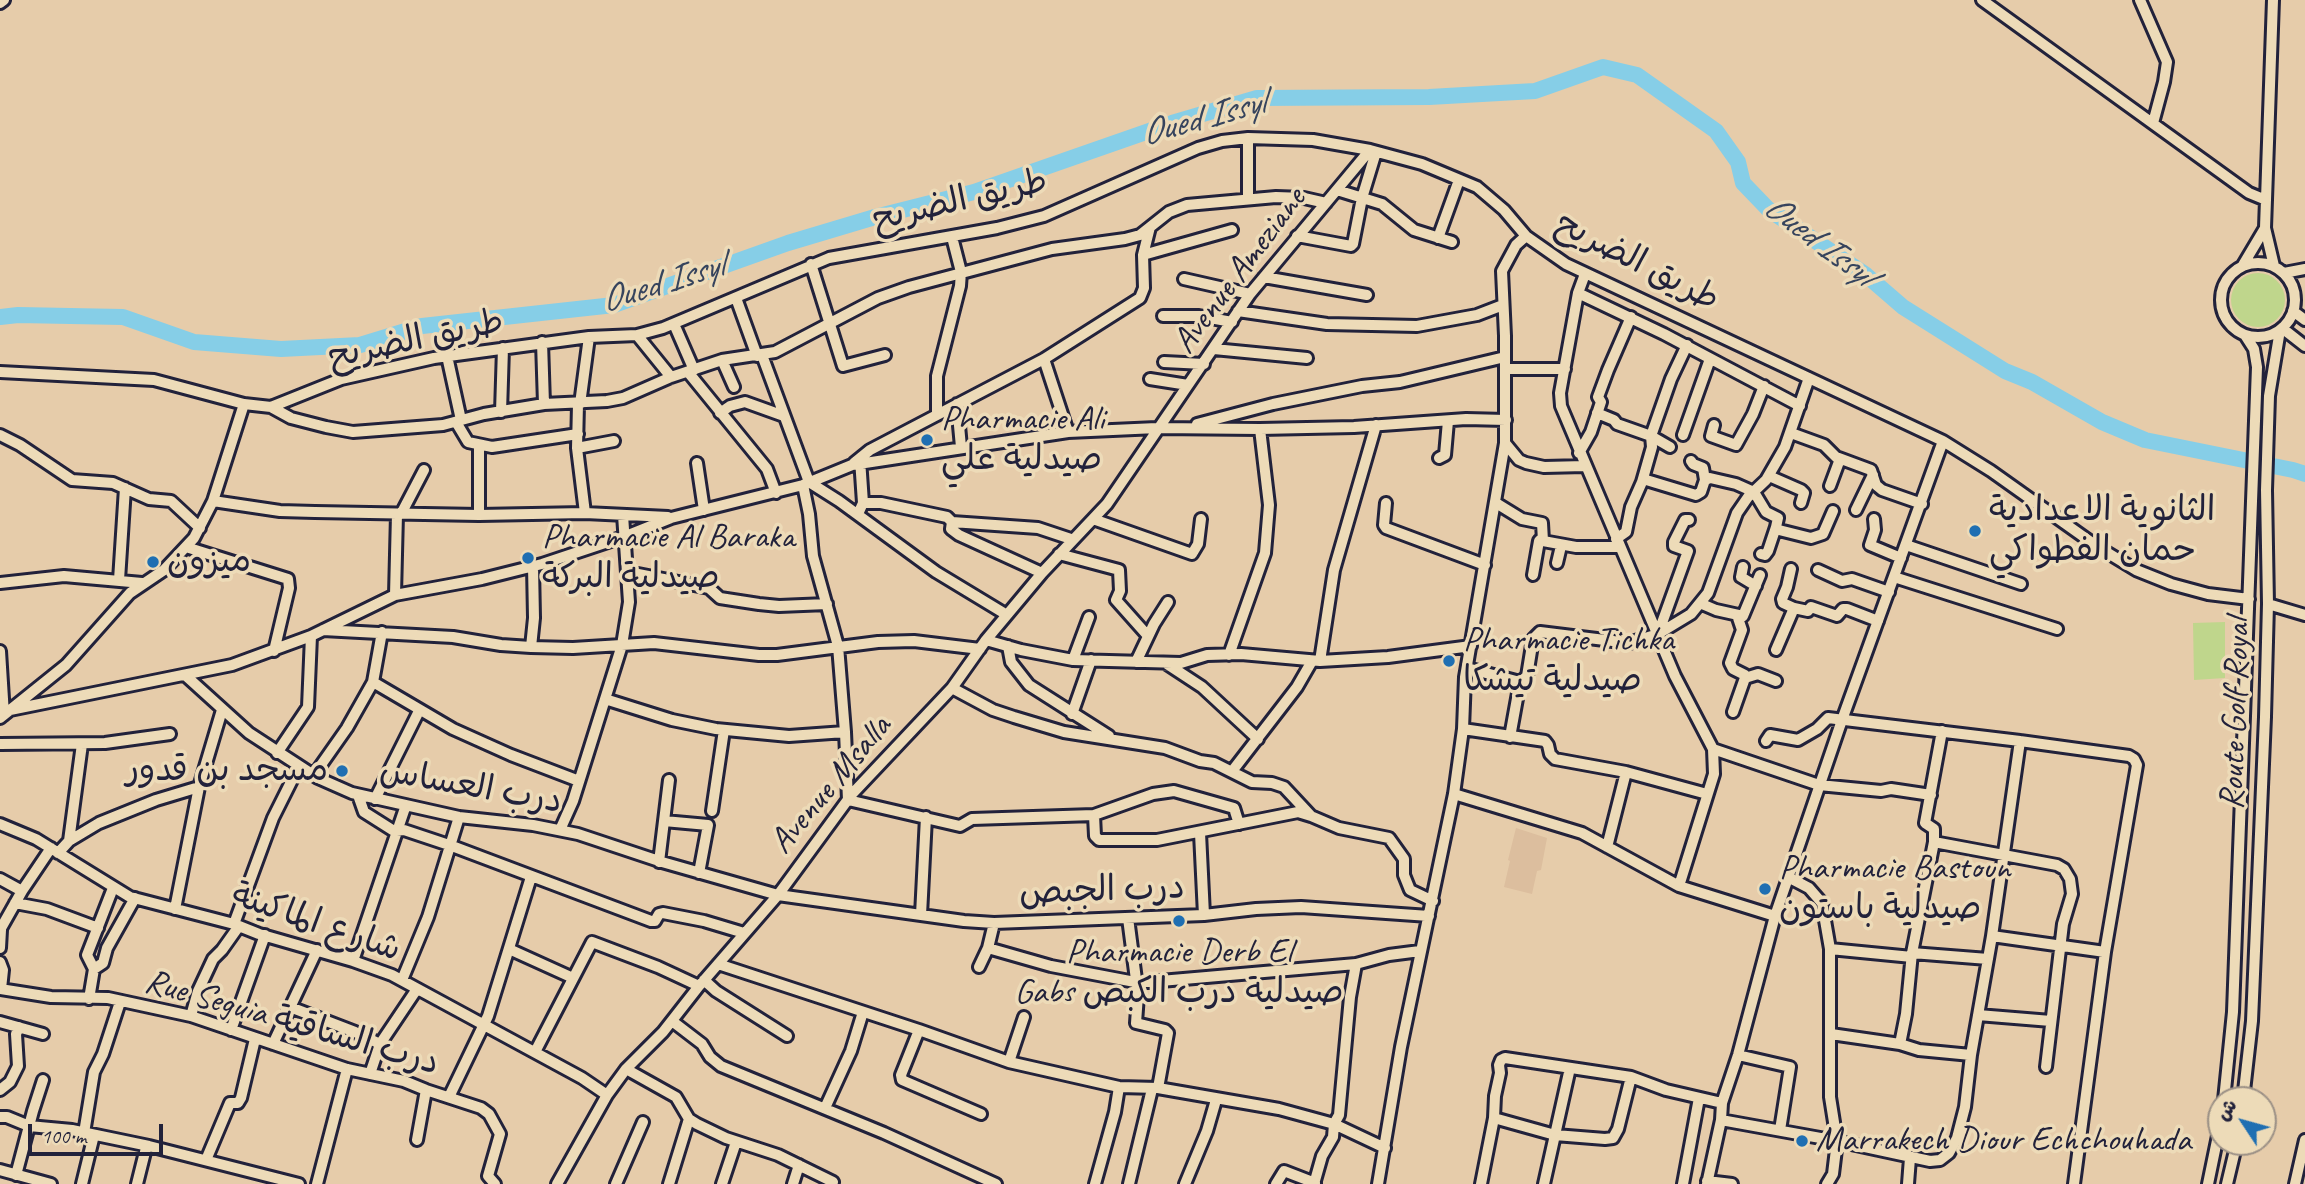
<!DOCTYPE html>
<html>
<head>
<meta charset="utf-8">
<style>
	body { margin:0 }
	#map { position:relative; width:2305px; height:1184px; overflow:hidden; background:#e6ccaa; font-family:Caveat,"Playpen Sans Arabic",sans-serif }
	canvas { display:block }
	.north { position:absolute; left:2207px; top:1086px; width:70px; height:70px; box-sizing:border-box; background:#eddbb8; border:2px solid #9c9186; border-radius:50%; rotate:306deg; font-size:19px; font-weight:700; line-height:28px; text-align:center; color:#22223b }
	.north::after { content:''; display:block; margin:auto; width:24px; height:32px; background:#1f6fb2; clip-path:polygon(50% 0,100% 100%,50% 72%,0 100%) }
	.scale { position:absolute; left:28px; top:1124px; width:135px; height:32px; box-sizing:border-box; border:4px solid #22223b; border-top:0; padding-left:9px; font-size:21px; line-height:24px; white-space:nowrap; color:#22223b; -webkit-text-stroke:5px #eddbb8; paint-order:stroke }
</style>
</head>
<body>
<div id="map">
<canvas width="2305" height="1184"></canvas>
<div class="north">ش</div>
<div class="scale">100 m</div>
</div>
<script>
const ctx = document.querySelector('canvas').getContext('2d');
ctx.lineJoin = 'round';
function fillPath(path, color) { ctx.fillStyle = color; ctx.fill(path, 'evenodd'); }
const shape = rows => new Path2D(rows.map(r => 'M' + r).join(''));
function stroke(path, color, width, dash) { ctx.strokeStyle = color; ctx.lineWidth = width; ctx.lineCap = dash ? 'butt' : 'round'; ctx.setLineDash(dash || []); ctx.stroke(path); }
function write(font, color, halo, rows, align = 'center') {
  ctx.font = font + ' Caveat,"Playpen Sans Arabic",sans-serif'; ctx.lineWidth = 7; ctx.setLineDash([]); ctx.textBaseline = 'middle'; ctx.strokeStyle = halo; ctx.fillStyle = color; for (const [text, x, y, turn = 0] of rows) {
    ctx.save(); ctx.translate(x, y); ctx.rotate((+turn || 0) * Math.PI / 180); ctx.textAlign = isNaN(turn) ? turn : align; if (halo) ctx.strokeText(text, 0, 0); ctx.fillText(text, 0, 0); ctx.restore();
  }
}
const built = shape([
	[1516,828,1547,838,1541,870,1537,871,1532,894,1504,887,1510,861,1508,860]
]);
const green = shape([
	'2231 300a27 27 0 1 1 54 0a27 27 0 1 1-54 0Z',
	[2225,622,2225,678,2194,680,2193,623]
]);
const river = shape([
	[0,317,18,315,123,317,194,342,281,349,360,345,422,326,614,305,788,243,875,217,974,192,1172,123,1257,98,1429,97,1535,91,1603,67,1637,75,1716,131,1738,162,1743,183,1768,209,1866,275,1903,307,2005,371,2032,382,2102,422,2145,440,2293,470,2305,474]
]);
const minor = shape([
	[1982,0,2249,193,2266,200],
	[2140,0,2167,62,2164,82,2153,123],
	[2273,0,2265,228,2274,266],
	[0,3,4,0],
	[1337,190,1382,204,1414,230,1452,242],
	[1248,199,1248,138],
	[1297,236,1351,246,1353,244,1362,198,1376,152],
	[1438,238,1459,180],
	[1143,255,1232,230],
	'2221 300a37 37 0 1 1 74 0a37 37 0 1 1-74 0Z',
	[811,264,843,366,885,355],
	[2243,265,2265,228],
	[2284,273,2305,269],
	[1585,274,1578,293,1560,393,1561,406,1675,676,1713,749,1714,774,1679,886],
	[1264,277,1367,295],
	[1184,279,1250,294],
	[1578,293,1664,334,1800,406],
	[736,298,757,356],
	[1238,311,1327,324,1417,326,1477,315,1503,305],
	[2293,311,2305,320],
	[1163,316,1199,316,1232,322],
	[674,324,694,370],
	[2282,328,2305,346],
	[637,335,671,377],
	[542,342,544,404],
	[1214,349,1307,358],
	[762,355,809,482,839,501,936,572,1007,615],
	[447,356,461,420],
	[1044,359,1068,432],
	[722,360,734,387],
	[1164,362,1204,364],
	[1505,369,1565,369],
	[0,372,154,380,244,404,271,407,341,379,434,358,589,337,637,335,663,328,829,258,997,228,1044,216,1198,148,1222,141,1248,138,1313,140,1370,150,1422,164,1477,187,1504,210,1526,236,1566,264,1943,441,1991,471,2098,547,2136,570,2171,584,2208,594,2249,599],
	[688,372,767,469,776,493],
	[1150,379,1188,385],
	[578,404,577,448,585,513],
	[580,404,589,337],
	[957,404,961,447],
	[271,407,291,418,326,427,353,432,443,425,484,414,544,404,607,401,623,398,671,377,722,360,775,352,878,298,909,287,1052,249,1125,239,1140,235,1169,212,1187,205,1276,197,1304,198,1326,203],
	[501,412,503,348],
	[720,413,730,406,745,402,784,416],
	[1597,413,1614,420,1617,424,1651,436,1670,447],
	[937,415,937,376,960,286,961,272,952,237],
	[456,422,468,442,492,447,578,434],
	[1197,424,1273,404,1362,386,1400,382,1505,357],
	[1714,425,1711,436,1736,445,1753,414,1764,386],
	[1791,433,1824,445,1836,457,1871,470,1876,485,1882,490,1922,504],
	[0,435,20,445,72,480,113,483,149,499,171,501,200,528],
	[1683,435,1710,359],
	[1505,443,1519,460,1526,463,1544,467,1585,466],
	[479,446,479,515],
	[577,448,614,441],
	[1579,453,1591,432,1601,402,1598,397,1608,370,1631,317],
	[1439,458,1445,455,1448,421],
	[860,459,863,503],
	[1691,461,1693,464,1703,468,1705,480],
	[697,463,704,510],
	[854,463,870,450,1044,359,1140,298,1144,288,1143,255,1150,227],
	[1769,476,1801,490,1804,493,1801,503],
	[1643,479,1696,495,1701,492,1705,480,1710,478,1736,484,1754,492,1766,512,1778,518,1776,527,1779,530,1811,538,1823,534,1833,511],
	[803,485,809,514,813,556,838,646,845,732,848,800,960,826,972,819,1094,815,1153,794,1174,791,1234,808,1239,824],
	[1830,486,1840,459],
	[213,501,280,511,315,512,479,515,585,513,668,517],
	[1386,503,1384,525,1386,528,1485,565],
	[1496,503,1522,519,1542,523,1543,541,1576,547,1619,547],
	[1856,510,1873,475],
	[401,514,424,470],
	[858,514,863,503,881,503,947,517,952,522,1038,528,1071,539],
	[1093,519,1192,554,1198,544,1201,519],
	[1874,519,1875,530,1870,545,1901,558],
	[952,522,951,529,959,535,1042,573],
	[1616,539,1626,532,1631,507,1642,482,1652,447,1651,436,1671,379,1687,345],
	[1906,545,2021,584],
	[186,547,288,579,289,588,274,651],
	[1059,554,1119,570,1120,591,1116,600,1148,636],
	[1761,554,1765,555,1768,551,1776,527],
	[1557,563,1561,546],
	[1743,567,1741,577,1756,586],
	[1791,569,1787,587,1782,599,1783,603,1794,608],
	[1818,570,1842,581,1852,579,1889,592],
	[628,572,709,588,720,598,759,604,779,606,827,604],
	[1533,575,1539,541,1542,538],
	[1894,577,2057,629],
	[119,580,125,488],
	[0,583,64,576,142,583],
	[395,595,397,514],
	[1702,604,1716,610,1743,616,1760,575],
	[2268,604,2305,615],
	[323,630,453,637,501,645,531,647,573,648,654,643,759,655,777,655,878,642,914,641,980,649],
	[1658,634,1688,551,1674,546,1674,542,1685,520,1689,520],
	[986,640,1021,650,1073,660,1181,663,1207,655,1241,654,1320,661,1388,657,1471,646],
	[1008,646,1011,662,1029,685,1109,736],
	[531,647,534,618,533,566],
	[1776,650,1794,608,1808,611,1811,607,1837,616,1843,609,1847,609,1878,621],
	[0,651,4,715],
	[1229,655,1265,553,1269,505,1260,429],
	[1073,660,1089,617],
	[1320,661,1334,570,1376,425],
	[1136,662,1154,624,1168,602],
	[1167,664,1202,687,1258,739],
	[1467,668,1520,682,1527,676,1533,639,1540,632,1629,643,1658,634,1691,614,1708,593,1737,513,1748,497,1766,480,1785,447,1809,378],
	[185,675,249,733,318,778,352,793,459,817,533,825,578,834,662,862,778,895,964,921,994,923,1204,915,1256,909,1301,907,1429,916],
	[1745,678,1758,674,1776,681],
	[373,682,453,729,511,755,579,781],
	[952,688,993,710,1014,717,1064,732,1165,748,1200,761,1214,763,1252,782,1272,783,1284,787,1311,816,1339,828,1389,838,1404,859,1404,875,1410,890,1433,901],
	[605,699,672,720,716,729,789,736,845,732],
	[10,710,232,665,311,636,395,595,482,579,542,564,626,536,671,518,803,485,852,465,1068,432,1157,428,1260,429,1354,427,1466,419,1506,420],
	[1733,712,1745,678,1745,675,1733,669,1730,663,1742,630,1737,615],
	[1072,714,1091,660],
	[0,718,66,665,130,593,164,570,194,538,213,501,244,404],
	[1463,729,1545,741,1548,745,1550,754,1555,759,1626,772,1707,794],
	[1510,737,1520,682],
	[1766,741,1770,735,1798,740,1817,729,1828,718,2020,741,2129,756,2134,759,2137,765,2105,952,2074,1184],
	[0,744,105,743,170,734],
	[1713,749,1819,785,1881,791,1891,789,1931,795],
	[277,753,308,707,311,636],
	[1233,770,1297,687,1312,661],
	[314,775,347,728,373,682,382,632],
	[1454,794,1582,833,1679,886,1775,916],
	[358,795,364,812,394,831,404,830,452,846,651,921,655,921,659,914,663,913,704,921,744,933],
	[375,799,419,711],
	[712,811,724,730],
	[1094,815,1095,836,1099,840,1157,840,1298,812,1311,816],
	[664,821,708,825,699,873],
	[0,824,36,839,130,897,234,924,259,934,353,961,392,975,582,1078,607,1095],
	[560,830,573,801,622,645,629,602,623,515],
	[1200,833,1204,915],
	[69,841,82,744],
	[1934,842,2057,865,2064,869,2070,879,2072,894,2063,924,2046,1067],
	[1607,847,1626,772],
	[58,853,69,841,99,823,156,800,199,787],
	[659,862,669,780],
	[1788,877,1809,888,1822,903,1830,949,1830,1097,1837,1141,1833,1174,1827,1184],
	[0,879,22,891],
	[15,903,47,909,98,928],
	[175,909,199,787,222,710],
	[921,915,926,817],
	[1128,918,1138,995,1136,1023,1165,1030,1168,1033,1158,1088],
	[234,924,273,818,299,766],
	[0,930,22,891,51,848],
	[1992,936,2105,952],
	[0,948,1,930],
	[988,948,1051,966,1135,982,1149,982,1356,964,1389,955,1420,951],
	[509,949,573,978],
	[1830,949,1912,957],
	[1912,953,1988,959],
	[353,961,406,805],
	[0,962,3,970,1,989],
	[718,964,919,1030,1009,1062,1119,1087,1158,1088,1279,1109,1334,1124,1385,1148],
	[979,967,988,948,994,923],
	[94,969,103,963,107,948,135,898],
	[402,980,428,917,459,817],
	[704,980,716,991,787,1036],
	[0,989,51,997,108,998,191,1016,347,1069,404,1081,426,1090,481,1108,489,1114,500,1134,488,1176,495,1184],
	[89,999,94,969,87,955,113,888],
	[290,1007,355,1032,380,1044],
	[1978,1015,2051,1021],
	[191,1016,198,991,213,959,222,950,239,926],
	[672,1021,702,1044,710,1057,721,1066,884,1133,996,1184],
	[0,1022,43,1034],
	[231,1030,265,935],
	[919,1030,901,1075,902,1080,981,1114],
	[1831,1034,1900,1044,1906,1014,1912,953,1934,842,1934,829,1925,823,1942,731],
	[273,1044,317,950],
	[1900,1044,1919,1050,1971,1055],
	[535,1052,592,942,658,967,699,986],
	[1738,1055,1790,1067,1780,1130],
	[1009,1062,1024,1017],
	[626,1069,676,1097,689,1119,697,1124,726,1138,778,1155,833,1182],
	[370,1074,380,1044,417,989],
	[0,1090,10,1082,18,1066,16,1034,19,1027],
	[449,1097,488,1016,531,877],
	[2224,1100,2233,1012,2257,367,2254,349,2245,335],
	[2243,1100,2252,1021,2265,717,2268,604,2266,490,2269,396,2280,330],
	[825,1108,851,1051,863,1012],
	[0,1117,7,1117,29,1126,72,1130,149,1146,299,1184],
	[1494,1118,1555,1135,1605,1139,1613,1138,1618,1129,1631,1077],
	[1721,1120,1837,1141,1930,1161,1940,1160,1949,1153,1957,1138,1965,1107,1971,1055,1992,936,2020,741],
	[84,1133,94,1072,103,1054,120,1002],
	[417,1140,426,1090],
	[206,1160,230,1103,238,1103,241,1098,255,1039],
	[0,1170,51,1184],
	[16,1175,33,1111,43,1080],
	[1707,1181,1732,1184],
	[82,1184,94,1135],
	[137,1184,146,1148,149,1147],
	[317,1184,347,1069],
	[557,1184,607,1095,626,1069,663,1032,699,986,778,895,852,794,952,688,986,640,1042,573,1107,504,1250,294,1370,150],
	[616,1184,643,1122],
	[669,1184,689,1119],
	[722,1184,736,1142],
	[793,1184,799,1165],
	[1095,1184,1115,1112,1119,1087],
	[1129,1184,1152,1089],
	[1185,1184,1207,1131,1216,1100],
	[1276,1184,1284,1171,1315,1183],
	[1314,1184,1322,1156,1333,1137,1334,1124,1339,1115,1350,997,1356,964],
	[1378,1184,1401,1047,1454,794,1463,729,1465,677,1505,443,1505,336,1502,271,1516,245,1526,236],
	[1481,1184,1494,1118,1495,1096,1500,1073,1499,1065,1501,1060,1505,1058,1631,1077,1666,1090,1722,1103],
	[1544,1184,1570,1068],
	[1683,1184,1699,1098],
	[1707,1184,1721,1120,1722,1103,1738,1055,1775,916,1842,720,1943,441],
	[1908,1184,1910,1158],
	[2208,1184,2221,1121],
	[2227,1184,2237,1142],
	[2295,1184,2305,1140]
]);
const markers = [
	[927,440,7,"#1f6fb2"],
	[1975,531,7,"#1f6fb2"],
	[528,558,7,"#1f6fb2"],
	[153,562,7,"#1f6fb2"],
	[1449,661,7,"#1f6fb2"],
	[342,771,7,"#1f6fb2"],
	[1765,889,7,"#1f6fb2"],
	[1179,921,7,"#1f6fb2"],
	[1802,1141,7,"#1f6fb2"]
];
const streetNames = [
	["طريق الضريح",960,201,-13],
	["طريق الضريح",1637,262,27],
	["Avenue Ameziane",1240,271,-53],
	["طريق الضريح",416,340,-12],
	["Route Golf Royal",2236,714,-88],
	["Avenue Msalla",831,785,-50],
	["درب العساس",471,787,10],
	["درب الجبص",1102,891,-2],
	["شارع الماكينة",316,923,19],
	["Rue Seguia درب الساقية",292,1023,16]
];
const poiNames = [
	["Pharmacie Ali",941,420],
	["صيدلية علي",941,460],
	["الثانوية الاعدادية",1989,511],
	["حمان الفطواكي",1989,551],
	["Pharmacie Al Baraka",542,538],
	["صيدلية البركة",542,578],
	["ميزون",167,562],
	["Pharmacie Tichka",1463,641],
	["صيدلية تيشكا",1463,681],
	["مسجد بن قدور",328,771,"right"],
	["Pharmacie Bastoun",1779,869],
	["صيدلية باستون",1779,909],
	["Pharmacie Derb El",1179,953,"center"],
	["Gabs صيدلية درب الكبص",1179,993,"center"],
	["Marrakech Diour Echchouhada",1816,1141]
];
const waterNames = [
	["Oued Issyl",1203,119,-15],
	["Oued Issyl",1818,241,37],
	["Oued Issyl",662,284,-17]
];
fillPath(built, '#dcbe9e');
fillPath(green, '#bfd68c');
stroke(river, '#86cee7', 16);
stroke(minor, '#22223b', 16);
stroke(minor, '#eddbb8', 10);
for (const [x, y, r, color] of markers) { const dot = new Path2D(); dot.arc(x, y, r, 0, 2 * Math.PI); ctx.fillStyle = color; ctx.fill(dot); stroke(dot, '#eddbb8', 2.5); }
write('35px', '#22223b', '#eddbb8', streetNames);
write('35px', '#22223b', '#eddbb8', poiNames, 'left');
write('italic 37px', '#36445d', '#eddbb8', waterNames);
</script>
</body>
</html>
